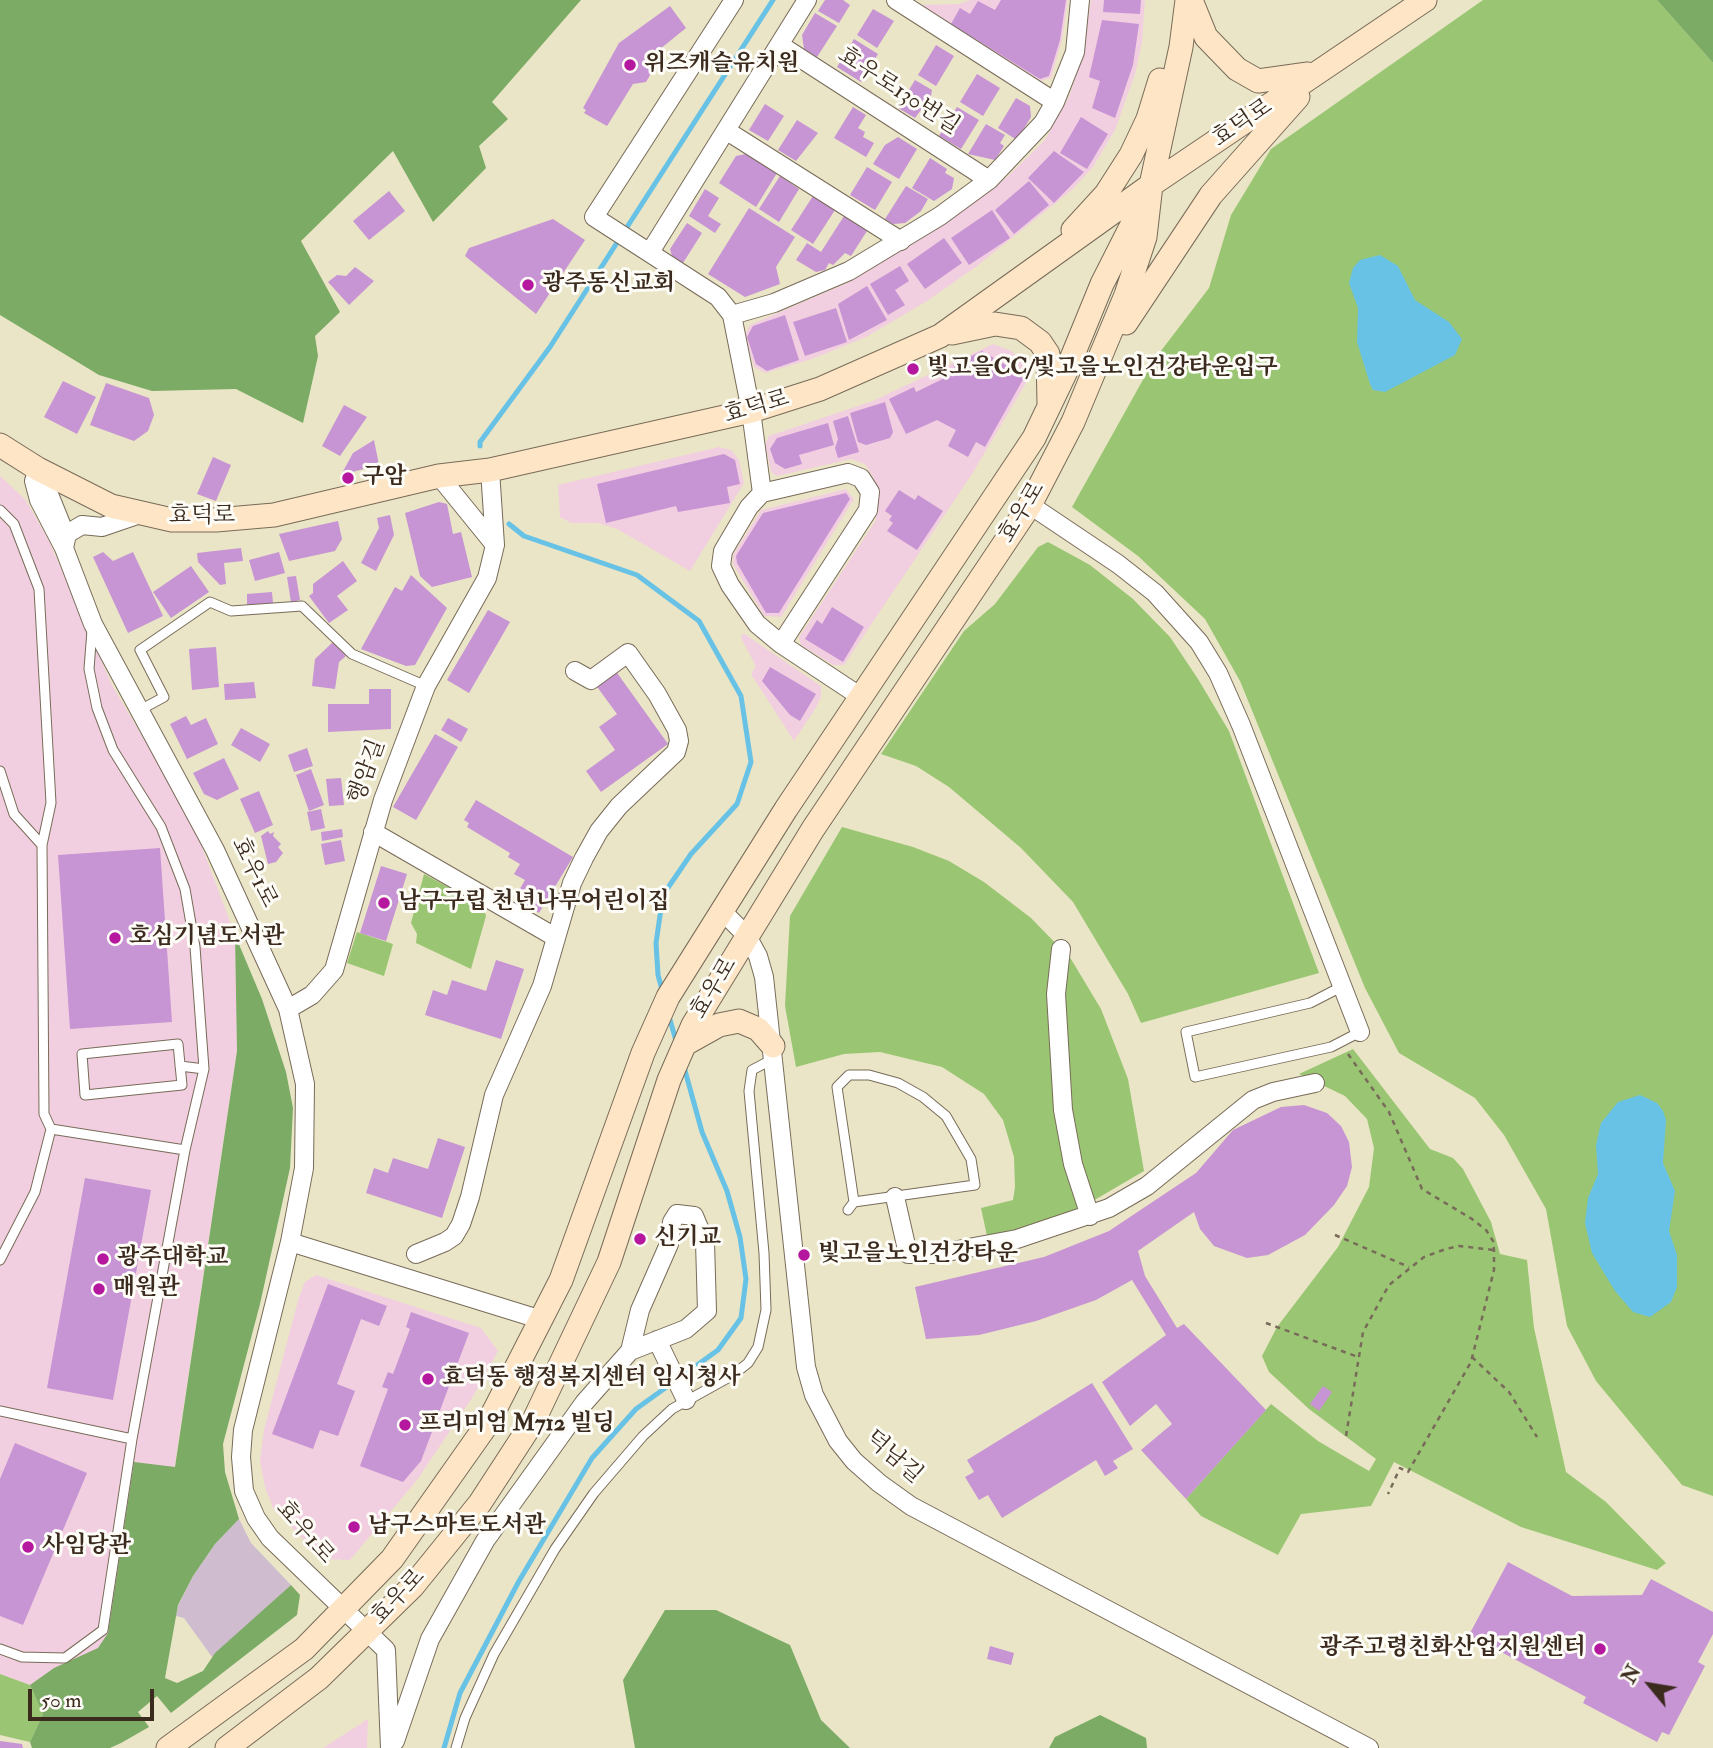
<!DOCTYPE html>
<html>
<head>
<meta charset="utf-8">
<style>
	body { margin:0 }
	#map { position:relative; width:1713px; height:1748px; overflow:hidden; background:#eae5c6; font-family:"IM FELL Double Pica",serif }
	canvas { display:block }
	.north { position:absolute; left:1615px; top:1650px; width:70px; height:70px; -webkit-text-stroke:5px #fdfcf7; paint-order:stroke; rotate:300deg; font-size:19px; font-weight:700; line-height:28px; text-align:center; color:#3b2a1e }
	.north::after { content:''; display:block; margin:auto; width:24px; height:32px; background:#3b2a1e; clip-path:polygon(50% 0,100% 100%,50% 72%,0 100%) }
	.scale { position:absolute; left:28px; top:1689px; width:126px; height:32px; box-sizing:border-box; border:4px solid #3b2a1e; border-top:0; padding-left:9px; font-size:21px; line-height:24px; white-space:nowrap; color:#3b2a1e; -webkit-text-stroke:5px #fdfcf7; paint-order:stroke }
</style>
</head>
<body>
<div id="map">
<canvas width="1713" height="1748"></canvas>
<div class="north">N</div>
<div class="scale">50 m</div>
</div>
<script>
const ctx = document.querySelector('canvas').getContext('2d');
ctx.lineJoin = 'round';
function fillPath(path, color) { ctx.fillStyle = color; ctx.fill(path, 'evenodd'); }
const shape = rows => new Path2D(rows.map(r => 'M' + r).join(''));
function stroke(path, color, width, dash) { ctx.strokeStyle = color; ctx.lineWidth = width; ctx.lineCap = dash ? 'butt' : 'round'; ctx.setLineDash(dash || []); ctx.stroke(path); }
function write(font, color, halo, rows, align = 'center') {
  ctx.font = font + ' "IM FELL Double Pica","Noto Serif KR",serif'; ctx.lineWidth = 6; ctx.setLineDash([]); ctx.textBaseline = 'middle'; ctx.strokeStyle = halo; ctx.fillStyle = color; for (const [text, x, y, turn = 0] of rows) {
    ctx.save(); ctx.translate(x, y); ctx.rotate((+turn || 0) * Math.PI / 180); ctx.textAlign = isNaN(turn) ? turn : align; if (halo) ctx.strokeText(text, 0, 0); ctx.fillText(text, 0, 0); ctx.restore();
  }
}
const built = shape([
	[970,0,1068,0,1062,40,1051,78,1040,81,918,5,959,4],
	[1091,0,1145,0,1142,42,1135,74,1115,130,1093,167,1073,189,977,266,927,301,866,337,812,359,765,373,754,367,745,334,750,325,849,282,935,229,1006,178,1045,140,1069,97,1082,57],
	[993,344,1011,351,1024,364,1028,373,1026,383,972,474,844,665,833,665,801,645,799,637,876,520,874,479,865,464,851,459,777,476,771,472,765,444,769,436,873,401],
	[719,447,731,450,739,460,744,483,690,571,617,529,598,523,571,523,560,517,558,485],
	[0,476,25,499,48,539,112,685,193,823,235,935,237,1051,173,1477,140,1643,81,1695,30,1685,0,1674],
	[846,489,854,499,781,617,764,616,733,564,733,555,761,510],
	[743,633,821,686,821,697,815,709,794,741,751,674,756,666,741,638],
	[316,1275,481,1328,498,1351,472,1398,417,1480,350,1560,323,1559,274,1510,265,1487,260,1461,264,1430,299,1297,305,1282],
	[368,1719,367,1748,323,1748]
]);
const industrial = shape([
	[239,1519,251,1543,291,1585,212,1657,184,1618,176,1616,178,1606,193,1576,215,1544]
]);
const green = shape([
	[1483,0,1657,0,1713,63,1713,1496,1682,1485,1596,1381,1567,1326,1546,1209,1504,1135,1475,1098,1399,1053,1365,988,1240,681,1205,619,1138,556,1072,507,1154,360,1209,288,1231,215,1271,149],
	[1048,542,1090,565,1133,599,1170,637,1198,679,1229,731,1319,973,1141,1023,1128,994,1073,902,1021,848,949,787,916,766,881,754,964,631,995,604,1038,547],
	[842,827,913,847,949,861,984,882,1031,918,1071,959,1101,1009,1128,1079,1144,1171,1086,1205,1032,1226,987,1236,981,1208,1013,1200,1015,1187,1014,1157,1003,1120,984,1094,942,1067,880,1052,844,1054,796,1067,785,1006,790,916],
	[424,874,483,906,486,916,471,969,416,943,417,934,411,923],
	[357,932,393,944,384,976,347,963],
	[1353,1049,1430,1149,1453,1158,1463,1169,1491,1222,1500,1254,1527,1260,1534,1328,1566,1472,1606,1502,1666,1563,1657,1570,1521,1527,1394,1462,1371,1506,1301,1514,1278,1555,1201,1516,1186,1499,1271,1404,1318,1441,1369,1471,1376,1459,1309,1409,1269,1372,1262,1356,1277,1327,1338,1247,1369,1187,1374,1148,1367,1119,1345,1096,1299,1074],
	[0,1674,30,1685,43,1714,30,1742,0,1735]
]);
const forest = shape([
	[0,0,581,0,492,102,508,119,479,146,486,168,433,222,393,151,301,241,340,312,315,336,318,356,303,423,236,389,152,391,99,375,0,315],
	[1657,0,1713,0,1713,63],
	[235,935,262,999,286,1072,293,1108,290,1168,260,1304,223,1444,225,1472,239,1519,215,1544,193,1576,178,1605,165,1678,177,1683,203,1671,215,1653,291,1585,300,1595,297,1615,171,1713,157,1696,138,1712,149,1727,121,1743,110,1748,32,1748,30,1742,43,1714,30,1685,54,1668,98,1648,108,1633,134,1462,175,1467,237,1051],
	[665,1610,716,1610,790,1645,821,1720,850,1748,635,1748,623,1680],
	[1100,1715,1146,1738,1147,1748,1049,1748,1055,1737]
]);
const water = shape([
	[1380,255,1398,266,1415,300,1449,322,1462,339,1455,355,1385,392,1373,390,1370,384,1357,342,1358,308,1349,283,1353,268,1360,260],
	[1640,1095,1657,1103,1663,1111,1666,1120,1663,1163,1675,1191,1669,1231,1677,1255,1677,1287,1671,1302,1650,1317,1633,1312,1615,1291,1592,1253,1585,1223,1588,1198,1598,1174,1596,1145,1601,1123,1618,1102]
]);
const stream = shape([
	[480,446,480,442,550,347,773,0],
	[509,524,524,536,637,575,699,621,741,696,751,762,737,804,691,854,663,895,656,943,658,975,663,993],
	[668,1013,677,1044],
	[444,1748,460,1693,519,1581,592,1458,636,1409,718,1350,741,1318,746,1279,740,1237,727,1191,702,1132,684,1067]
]);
const building = shape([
	[825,0,843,0,850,5,839,23,818,11],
	[1001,0,1066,0,1060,40,1049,76,1040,79,951,24,960,8,970,14,978,1,995,10],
	[1104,0,1141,0,1140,14,1103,12],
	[670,6,686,28,649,58,653,60,653,70,646,82,633,84,607,126,584,113,586,110,583,108,619,43],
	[873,9,894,21,877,48,857,35],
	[815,13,837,26,817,57,804,49,802,35],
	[1102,20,1139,24,1133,65,1115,118,1092,108,1100,81,1089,77],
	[854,39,878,54,861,82,837,67],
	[936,45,954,56,936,86,918,75],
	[977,74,1000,88,983,116,960,102],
	[915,80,932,90,931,96,915,118,898,108],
	[1016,98,1030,106,1031,117,1017,140,998,128],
	[765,104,784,116,768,141,749,130],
	[853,107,866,115,858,128,865,132,863,137,874,143,866,157,834,138],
	[957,107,979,120,961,149,939,136],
	[1081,117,1108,134,1087,169,1060,153],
	[797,120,818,133,796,161,778,150],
	[986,124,1005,135,1000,143,1004,146,995,160,968,154],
	[898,137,917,149,899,179,873,164,885,145],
	[1054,151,1084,172,1054,203,1028,178],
	[746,154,777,173,756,207,719,183,736,156],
	[930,158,947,169,945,173,954,178,952,189,934,201,912,188],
	[867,167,892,182,875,210,850,195],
	[780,176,799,189,779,222,759,209],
	[1029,181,1049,205,1014,234,995,210],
	[906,186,928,199,921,211,905,223,893,224,885,219],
	[705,189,719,198,708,216,721,224,715,233,689,216],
	[389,191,405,211,369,240,353,221],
	[813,196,835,210,813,244,791,230],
	[749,208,795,237,776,267,780,284,745,297,708,274],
	[992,210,1010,238,969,265,951,238],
	[844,216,867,231,851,256,845,253,833,265,829,263,825,270,816,272,796,260,807,243,821,252],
	[553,219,585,240,536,314,465,256,469,248],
	[687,223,702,233,683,263,672,256,670,249],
	[944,238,962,263,925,289,907,264],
	[900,266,909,281,895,290,905,305,888,315,870,284],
	[355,267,374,281,349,305,328,282,337,275,346,276],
	[867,286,887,320,849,340,838,304],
	[836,308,847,342,805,356,793,322],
	[785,315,799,360,767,371,756,364,747,337,753,326],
	[982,351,1025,376,985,447,976,442,968,457,948,446,956,430,937,420,906,434,889,399,914,387,916,392,957,372,953,365],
	[63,381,96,397,77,434,44,417],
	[106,383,149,398,154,415,148,431,134,441,90,425],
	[885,402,893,432,890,438,866,445,858,442,850,413],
	[344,405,367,417,340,456,322,446],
	[848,416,859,452,838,458,835,448,838,439,833,421],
	[828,423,834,445,799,455,802,464,785,469,775,463,770,449,777,438],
	[374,440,379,465,341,475,353,453],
	[724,454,735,460,740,484,727,487,730,503,678,512,676,506,606,523,597,484],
	[213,457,231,465,216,501,197,494],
	[899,490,915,500,918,495,943,511,917,550,887,531,893,523,889,520,892,516,885,511],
	[846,493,850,499,779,613,766,613,737,563,736,556,763,513],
	[439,502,447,504,453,534,461,532,472,577,432,587,420,576,405,513],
	[390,515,394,535,376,571,361,563,379,528,377,518],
	[338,521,342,539,335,551,289,561,279,534],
	[241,548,243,561,224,563,226,584,220,585,198,562,197,553],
	[103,552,113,561,133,552,163,616,128,633,93,557],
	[279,552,285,573,255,581,249,560],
	[343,561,357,581,337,596,348,610,329,623,309,596,313,593,313,584],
	[191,566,209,592,171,618,153,592],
	[411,575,447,608,415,665,406,666,361,649,395,587,402,591],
	[296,576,300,600,291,602,287,577],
	[272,592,273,603,247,605,247,594],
	[832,607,864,627,843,662,805,639,817,620,822,624],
	[488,610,510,622,469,693,447,680],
	[333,642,346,656,339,662,335,689,312,686,315,659],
	[216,647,219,687,192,690,189,649],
	[770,667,816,694,800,721,790,715,762,681],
	[615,670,668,744,601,792,586,771,615,750,599,727,617,714,595,684],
	[254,682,256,698,225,700,224,684],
	[369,689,391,689,391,729,328,732,328,704,369,704],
	[186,716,191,725,206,718,218,744,187,759,170,724],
	[448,718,468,729,461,742,441,730],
	[241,728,270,744,260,762,231,745],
	[435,734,458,747,416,820,393,807],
	[307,748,313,766,294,772,288,755],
	[224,758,239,789,217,800,204,794,193,773],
	[311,769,324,805,309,811,296,775],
	[341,778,344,805,329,806,326,779],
	[259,791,273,825,255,833,240,799],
	[476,800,573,857,539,913,518,900,522,894,518,892,525,880,514,874,520,864,508,857,510,853,467,827,469,823,464,820],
	[321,809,325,828,311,831,307,812],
	[342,829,343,837,322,841,321,832],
	[268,831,270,834,274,832,273,836,281,844,278,847,283,853,276,862,268,864,261,836],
	[341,840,345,861,325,865,321,844],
	[160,848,172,1022,70,1029,58,855],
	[381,866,407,874,386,941,360,933],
	[496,960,524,969,501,1039,425,1015,433,990,447,995,452,980,486,991],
	[1304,1105,1327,1113,1341,1126,1349,1142,1352,1167,1347,1186,1334,1205,1305,1235,1268,1255,1247,1258,1214,1246,1200,1229,1194,1212,1138,1251,1145,1276,1177,1328,1184,1324,1266,1410,1186,1499,1141,1450,1172,1424,1156,1404,1130,1426,1102,1382,1166,1335,1132,1280,1096,1300,1036,1321,979,1335,926,1339,915,1287,1044,1257,1109,1231,1196,1173,1233,1130,1281,1107],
	[438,1138,465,1147,442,1218,366,1193,374,1168,388,1173,393,1158,428,1169],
	[85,1178,151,1190,113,1400,47,1388],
	[328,1284,387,1306,379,1326,361,1319,337,1384,355,1391,338,1436,320,1430,313,1449,272,1434],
	[411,1312,469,1333,421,1461,403,1482,360,1466,388,1389,382,1387,388,1372,393,1374,410,1329,406,1327],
	[1092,1383,1133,1449,1113,1461,1118,1468,1105,1476,1096,1460,1002,1518,988,1495,979,1500,965,1477,974,1472,967,1460],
	[1323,1386,1332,1392,1319,1411,1310,1404],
	[15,1443,87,1473,23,1625,0,1616,0,1479],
	[1508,1562,1572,1596,1642,1595,1651,1579,1713,1612,1713,1634,1698,1662,1705,1666,1669,1735,1662,1732,1657,1742,1583,1703,1586,1697,1469,1635],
	[990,1646,1014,1653,1011,1665,987,1659],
	[0,1741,22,1744,23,1748,0,1748]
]);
const path = shape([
	[1348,1054,1389,1112,1422,1189,1472,1219,1486,1230,1493,1241,1494,1250,1494,1270,1471,1362,1408,1472,1400,1468,1388,1494],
	[1335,1235,1409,1267],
	[1266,1323,1358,1357],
	[1472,1357,1509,1392,1537,1437],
	[1346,1436,1363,1332,1389,1285,1424,1257,1446,1249,1459,1246,1494,1250]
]);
const lane = shape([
	[0,510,14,524,39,589,51,803,42,845,44,1114,51,1129,35,1192,0,1260],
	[140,710,164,697,140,650,210,602,231,611,302,606,352,654,426,686],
	[0,771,14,814,42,845],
	[1343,986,1310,1003,1186,1032,1195,1077,1331,1047,1360,1032],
	[178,1044,182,1085,85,1095,82,1054,178,1044],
	[180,1066,204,1069],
	[51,1129,185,1150],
	[848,1210,854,1202,975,1185,971,1159,946,1116,923,1097,898,1083,869,1075,849,1075,837,1087,854,1202],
	[0,1411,132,1439],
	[0,1649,22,1657,65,1658,103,1630,132,1439,185,1150,204,1069,195,947,185,889,161,827,113,750,97,708,89,669,92,630],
	[456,1748,465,1718,494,1654,555,1549,594,1493,643,1436,672,1409,733,1375,748,1363,758,1347,766,1310,764,1253,749,1091,752,1070,773,1059]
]);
const street = shape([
	[734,0,594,217,718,297,732,315,751,411,762,493],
	[896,0,1055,102],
	[780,45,989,180],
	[727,131,901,241],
	[650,252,807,0],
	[732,315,774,303,849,271,940,216,989,180,1043,123,1055,102,1075,52,1080,0],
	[38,469,34,481,39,500,64,548,93,624,215,850,288,1009,305,1084,304,1168,290,1242,243,1430,241,1457,244,1491,256,1518,270,1538,386,1650,390,1748],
	[40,472,61,524],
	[848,473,861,478,870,492,868,510,781,644,757,624,730,585,721,566,723,551,749,507,762,493,848,473],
	[439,476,495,545],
	[1030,505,1118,564,1155,593,1199,642,1218,673,1241,725,1360,1032],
	[64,548,67,534,82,525,102,527,140,514],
	[781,644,861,697],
	[373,832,555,937],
	[722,911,747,936,758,956,764,977,806,1367,814,1395,838,1441,854,1461,879,1483,911,1506,1369,1748],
	[1061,949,1056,994,1063,1110,1073,1164,1090,1216],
	[288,1009,312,995,334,970,383,800,426,686,487,578,495,545,490,470],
	[895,1197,908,1254,936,1254,1017,1239,1109,1208,1147,1186,1253,1100,1273,1092,1315,1083],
	[290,1242,542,1320],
	[416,1254,445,1242,454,1236,461,1224,470,1197,494,1095,542,986,572,883,584,858,599,831,619,806,676,752,679,741,677,730,657,694,628,653,591,680,575,671],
	[657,1340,686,1400],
	[395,1741,430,1639,485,1541,584,1403,630,1351,686,1329,707,1311,705,1242,694,1216,677,1214,672,1222,669,1244,640,1310,630,1351]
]);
const secondary = shape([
	[1191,0,1206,37,1237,69,1258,81,1308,74],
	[1073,230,1106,194,1131,155,1148,119,1160,80],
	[1126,323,1211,195,1298,97],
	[952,333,995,324,1021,328,1040,342,1048,354,1049,404],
	[0,445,38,469,111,506,172,520,216,520,274,515,439,476,490,470,751,411,820,389,940,336,1151,185,1425,0],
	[685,1044,719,1025,739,1021,758,1029,773,1046],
	[168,1748,304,1649,392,1559,488,1423,561,1280,643,1053,668,997,786,809,1034,438,1068,367,1102,284,1144,201],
	[227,1748,319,1678,413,1586,480,1503,534,1420,609,1262,669,1080,693,1025,813,829,1030,505,1073,422,1126,295,1145,237,1151,185,1181,47,1187,0]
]);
const markers = [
	[630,65,7,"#b5179e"],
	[528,285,7,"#b5179e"],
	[913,369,7,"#b5179e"],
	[348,478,7,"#b5179e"],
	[384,903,7,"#b5179e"],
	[115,938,7,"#b5179e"],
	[640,1239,7,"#b5179e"],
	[804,1255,7,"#b5179e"],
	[103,1259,7,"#b5179e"],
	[99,1289,7,"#b5179e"],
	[428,1379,7,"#b5179e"],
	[405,1425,7,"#b5179e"],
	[354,1527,7,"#b5179e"],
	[28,1547,7,"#b5179e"],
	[1600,1649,7,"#b5179e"]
];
const poiNames = [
	["위즈캐슬유치원",644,65],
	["광주동신교회",542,285],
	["빛고을CC/빛고을노인건강타운입구",927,369],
	["구암",362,478],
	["남구구립 천년나무어린이집",398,903],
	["호심기념도서관",129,938],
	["신기교",654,1239],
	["빛고을노인건강타운",818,1255],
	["광주대학교",117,1259],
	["매원관",113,1289],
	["효덕동 행정복지센터 임시청사",442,1379],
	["프리미엄 M712 빌딩",419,1425],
	["남구스마트도서관",368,1527],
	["사임당관",42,1547],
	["광주고령친화산업지원센터",1586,1649,"right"]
];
const streetNames = [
	["효우로130번길",898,92,33],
	["효덕로",1243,124,-34],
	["효덕로",757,408,-16],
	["효우로",1023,513,-59],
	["효덕로",202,517],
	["행암길",368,772,-70],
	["효우1로",253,873,64],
	["효우로",715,989,-59],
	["덕남길",893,1458,41],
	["효우1로",304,1533,49],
	["효우로",399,1598,-47]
];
fillPath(built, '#f2cfe0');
fillPath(industrial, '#cfbdcf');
fillPath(green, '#9ac673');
fillPath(forest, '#7bab65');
fillPath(water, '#67c2e5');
stroke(stream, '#67c2e5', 5);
fillPath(building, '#c794d4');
stroke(lane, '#786b59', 11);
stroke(street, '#786b59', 20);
stroke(secondary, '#786b59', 25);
stroke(path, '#786b59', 2.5, [5, 5]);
stroke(lane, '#fff', 9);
stroke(street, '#fff', 18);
stroke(secondary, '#fde5c5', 23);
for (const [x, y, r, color] of markers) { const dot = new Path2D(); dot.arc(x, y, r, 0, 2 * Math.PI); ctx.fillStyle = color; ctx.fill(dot); stroke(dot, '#fdfcf7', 2.5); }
write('bold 23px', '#3b2a1e', '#fdfcf7', poiNames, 'left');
write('23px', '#3b2a1e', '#fdfcf7', streetNames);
</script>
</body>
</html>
